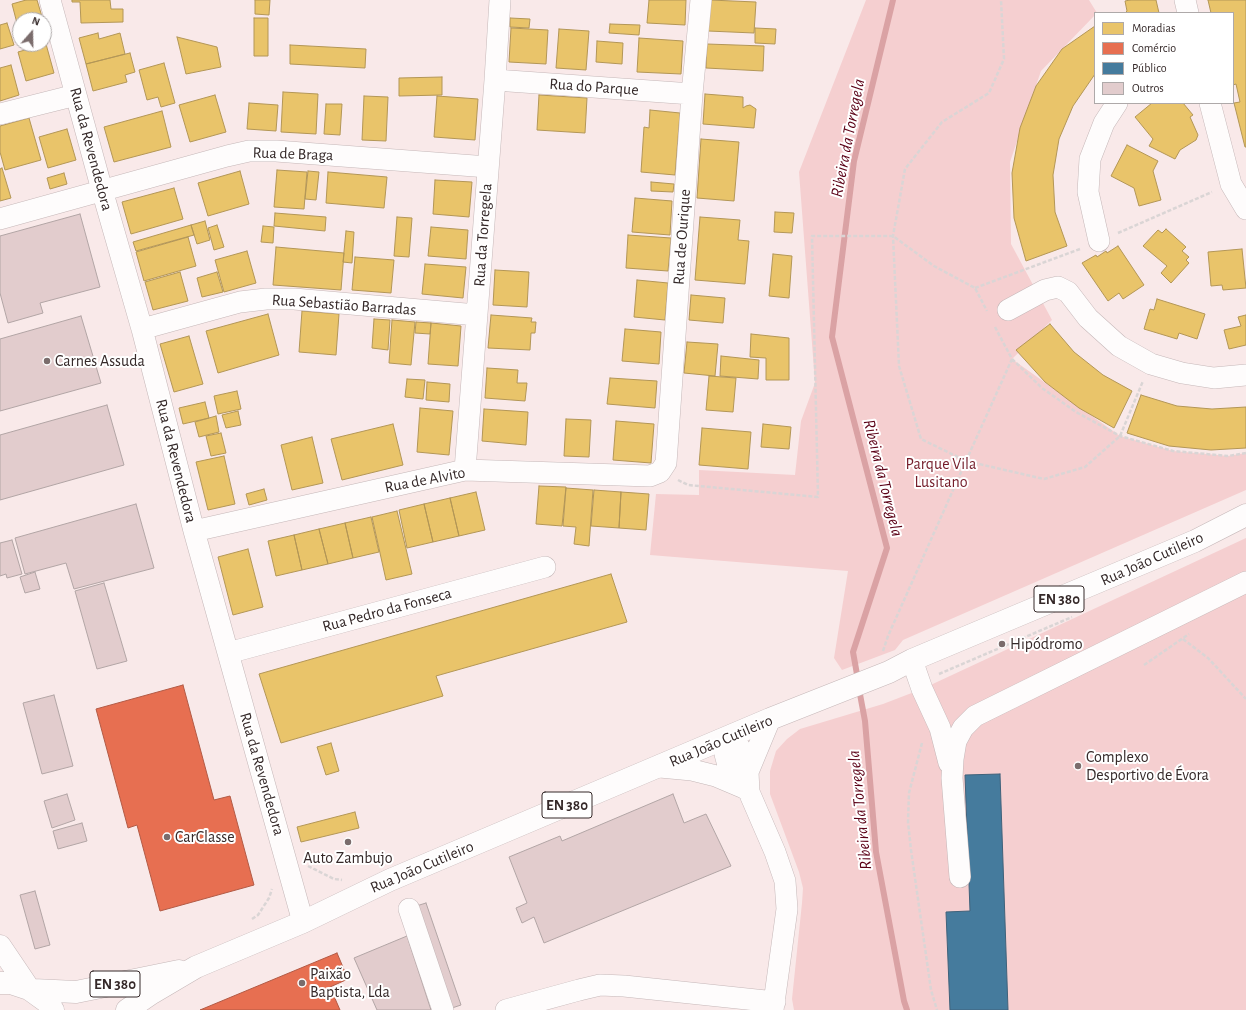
<!DOCTYPE html>
<html>
<head>
<meta charset="utf-8">
<style>
	body { margin:0 }
	#map { position:relative; width:1246px; height:1010px; overflow:hidden; background:#f9e9e9; font-family:"Alegreya Sans",sans-serif }
	canvas { display:block }
	.legend { position:absolute; left:1094px; top:12px; width:140px; height:92px; box-sizing:border-box; background:#fff; border:1px solid #aea9a9; margin:0; padding:5px 7px; list-style:none; font-size:12px; color:#352929 }
	.legend li { display:flex; align-items:center; gap:8px; height:20px }
	.legend b { width:20px; border:1px solid #aea9a9 }
	.north { position:absolute; left:12px; top:12px; width:40px; height:40px; box-sizing:border-box; background:#fff; border:1px solid #aea9a9; border-radius:50%; rotate:20deg; font-size:11px; font-weight:700; line-height:16px; text-align:center; color:#352929 }
	.north::after { content:''; display:block; margin:auto; width:14px; height:18px; background:#7a6c6c; clip-path:polygon(50% 0,100% 100%,50% 72%,0 100%) }
</style>
</head>
<body>
<div id="map">
<canvas width="1246" height="1010"></canvas>
<ul class="legend">
<li><b style="height:11px;background:#e9c46a"></b>Moradias</li>
<li><b style="height:11px;background:#e76f51"></b>Comércio</li>
<li><b style="height:11px;background:#457b9d"></b>Público</li>
<li><b style="height:11px;background:#e2cccd"></b>Outros</li>
</ul>
<div class="north">N</div>
</div>
<script>
const ctx = document.querySelector('canvas').getContext('2d');
ctx.lineJoin = 'round';
function fillPath(path, color) { ctx.fillStyle = color; ctx.fill(path, 'evenodd'); }
const shape = rows => new Path2D(rows.map(r => 'M' + r).join(''));
function stroke(path, color, width, dash) { ctx.strokeStyle = color; ctx.lineWidth = width; ctx.lineCap = dash ? 'butt' : 'round'; ctx.setLineDash(dash || []); ctx.stroke(path); }
function write(font, color, halo, rows, align = 'center') {
  ctx.font = font + ' "Alegreya Sans",sans-serif'; ctx.lineWidth = 4; ctx.setLineDash([]); ctx.textBaseline = 'middle'; ctx.strokeStyle = halo; ctx.fillStyle = color; for (const [text, x, y, turn = 0] of rows) {
    ctx.save(); ctx.translate(x, y); ctx.rotate((+turn || 0) * Math.PI / 180); ctx.textAlign = isNaN(turn) ? turn : align; if (halo) ctx.strokeText(text, 0, 0); ctx.fillText(text, 0, 0); ctx.restore();
  }
}
const green = shape([
	[866,0,1089,0,1097,13,1095,13,1095,15,1041,71,1010,162,1011,244,1052,320,1012,359,1120,436,1173,451,1228,456,1246,453,1246,490,903,640,895,650,842,670,834,658,848,571,650,555,656,494,699,495,699,470,795,475,801,421,815,383,799,172],
	[1246,538,1246,1010,794,1010,792,999,802,903,803,888,799,872,770,794,770,771,776,751,787,739,800,729,883,704,922,689]
]);
const homes = shape([
	[26,0,37,0,43,20,20,20,19,31,12,4,26,0],
	[72,0,110,0,111,9,123,9,123,22,81,23,80,2,72,2,72,0],
	[255,0,270,0,269,15,255,14,255,0],
	[649,0,686,0,685,25,647,23,649,0],
	[710,0,756,2,754,33,708,31,710,0],
	[1130,0,1156,0,1159,13,1125,13,1127,11,1125,1,1130,0],
	[1208,0,1246,0,1246,147,1245,147,1234,103,1240,102,1236,84,1233,85,1233,13,1211,13,1208,0],
	[254,18,268,18,268,56,254,56,254,18],
	[510,18,530,19,529,28,510,27,510,18],
	[7,23,14,45,0,49,0,25,7,23],
	[610,24,640,25,639,35,609,33,610,24],
	[1095,26,1095,74,1073,106,1059,139,1053,175,1055,212,1067,246,1026,261,1014,218,1012,173,1020,128,1036,86,1062,49,1095,26],
	[511,28,548,30,546,64,509,62,511,28],
	[755,28,776,29,775,44,755,43,755,28],
	[559,29,589,31,586,70,556,68,559,29],
	[98,33,99,39,120,33,125,54,86,64,79,38,98,33],
	[177,37,217,47,221,67,186,74,177,37],
	[639,38,683,41,681,74,637,72,639,38],
	[597,41,623,43,622,64,596,62,597,41],
	[46,44,54,73,26,81,18,52,46,44],
	[707,44,764,46,763,71,706,68,707,44],
	[290,45,366,49,365,68,290,64,290,45],
	[130,53,135,72,125,75,127,82,93,91,86,64,130,53],
	[164,63,175,103,161,107,158,97,147,100,139,70,164,63],
	[11,65,19,95,0,101,0,68,11,65],
	[442,77,442,95,399,96,399,78,442,77],
	[283,92,318,94,316,134,281,132,283,92],
	[705,94,743,97,743,108,746,106,750,105,756,109,754,128,703,124,705,94],
	[215,95,226,132,190,142,179,105,215,95],
	[539,95,587,98,585,133,537,130,539,95],
	[364,96,388,97,386,141,362,140,364,96],
	[437,96,478,99,475,140,434,137,437,96],
	[249,103,278,105,276,131,247,129,249,103],
	[1152,103,1183,103,1193,115,1190,117,1198,135,1196,140,1180,150,1175,159,1149,146,1153,139,1135,117,1152,103],
	[326,104,342,104,340,135,324,134,326,104],
	[650,110,680,113,675,175,641,172,644,127,649,128,650,110],
	[162,111,171,147,114,162,104,127,162,111],
	[29,118,41,160,5,170,0,152,0,126,29,118],
	[67,129,76,160,48,168,39,137,67,129],
	[701,139,739,142,734,201,697,198,701,139],
	[1127,145,1158,161,1153,171,1161,200,1139,206,1134,188,1111,176,1127,145],
	[2,168,11,198,0,201,0,169,2,168],
	[277,170,307,172,304,209,274,207,277,170],
	[240,171,249,204,208,216,198,183,240,171],
	[308,171,319,172,316,200,305,199,308,171],
	[328,172,387,177,384,208,326,203,328,172],
	[64,173,67,184,50,189,47,178,64,173],
	[435,180,472,182,469,217,433,214,435,180],
	[651,182,674,184,673,192,651,191,651,182],
	[174,188,183,219,131,234,122,202,174,188],
	[635,198,672,201,670,235,632,232,635,198],
	[775,212,794,213,792,233,774,232,775,212],
	[275,213,326,217,325,231,274,226,275,213],
	[397,217,412,218,409,257,394,256,397,217],
	[700,217,740,220,738,240,749,241,745,284,695,280,700,217],
	[205,221,210,240,197,244,191,225,205,221],
	[191,225,194,235,136,251,133,242,191,225],
	[217,225,224,247,214,250,208,228,217,225],
	[263,226,274,227,273,243,261,242,263,226],
	[431,227,468,230,466,259,428,256,431,227],
	[1166,229,1186,247,1182,251,1189,257,1186,260,1189,263,1171,283,1161,273,1167,266,1143,246,1158,230,1162,233,1166,229],
	[346,231,354,232,352,263,343,262,346,231],
	[628,235,671,238,668,271,626,268,628,235],
	[188,237,196,266,144,281,136,252,188,237],
	[1118,246,1144,285,1123,299,1119,293,1108,301,1082,263,1096,255,1097,257,1106,251,1107,253,1118,246],
	[276,247,344,253,341,290,273,285,276,247],
	[1242,249,1246,288,1223,290,1222,285,1211,286,1208,252,1242,249],
	[247,251,256,283,224,292,215,260,247,251],
	[773,254,792,256,789,298,769,296,773,254],
	[355,257,394,260,391,293,352,290,355,257],
	[425,264,466,267,463,298,422,294,425,264],
	[495,270,529,272,527,307,493,305,495,270],
	[180,272,188,301,153,310,145,282,180,272],
	[217,272,223,292,202,297,197,278,217,272],
	[637,280,668,283,665,320,634,317,637,280],
	[691,295,725,298,723,323,689,320,691,295],
	[1157,299,1205,314,1197,339,1179,333,1177,339,1144,329,1150,309,1154,310,1157,299],
	[302,311,339,314,336,355,299,352,302,311],
	[268,314,279,355,218,373,206,331,268,314],
	[491,315,532,318,531,322,536,322,535,333,531,333,530,350,488,348,491,315],
	[1246,315,1246,345,1229,349,1224,330,1241,326,1238,317,1246,315],
	[374,319,390,320,388,350,372,348,374,319],
	[392,320,415,322,411,365,389,363,392,320],
	[416,322,431,323,430,334,415,333,416,322],
	[431,323,461,326,458,366,428,364,431,323],
	[1050,324,1074,352,1103,375,1132,391,1114,428,1079,408,1045,382,1016,350,1050,324],
	[625,329,661,332,659,364,622,361,625,329],
	[751,334,789,338,789,380,766,380,766,358,750,357,751,334],
	[189,336,203,384,174,392,160,344,189,336],
	[687,342,718,344,715,376,684,373,687,342],
	[721,356,759,360,758,379,720,376,721,356],
	[487,368,518,370,517,383,527,383,525,401,485,398,487,368],
	[709,376,736,378,733,412,706,410,709,376],
	[610,378,657,381,655,408,607,404,610,378],
	[407,379,425,380,423,399,405,397,407,379],
	[427,382,450,384,449,402,426,400,427,382],
	[237,391,241,409,218,414,214,396,237,391],
	[1141,395,1177,406,1212,409,1246,407,1246,448,1211,450,1169,446,1127,433,1141,395],
	[205,402,209,418,183,424,179,408,205,402],
	[420,408,453,411,449,455,417,452,420,408],
	[484,409,528,412,526,445,482,441,484,409],
	[238,411,241,425,226,428,222,415,238,411],
	[216,416,219,432,199,437,195,422,216,416],
	[566,419,591,420,589,457,564,456,566,419],
	[616,421,654,424,651,463,613,460,616,421],
	[393,424,403,465,342,480,331,439,393,424],
	[763,424,791,427,789,449,761,447,763,424],
	[702,428,751,432,748,469,699,465,702,428],
	[221,433,226,453,211,456,206,436,221,433],
	[312,437,323,483,292,490,281,445,312,437],
	[224,456,235,504,208,510,196,462,224,456],
	[539,486,566,487,562,526,536,524,539,486],
	[566,488,593,490,589,546,574,544,576,527,563,526,566,488],
	[264,489,267,500,249,505,246,494,264,489],
	[594,490,621,492,619,528,591,526,594,490],
	[476,492,485,530,459,536,450,498,476,492],
	[621,492,649,494,646,530,619,528,621,492],
	[450,498,459,536,433,542,424,504,450,498],
	[424,504,433,542,407,548,399,510,424,504],
	[397,511,412,574,386,580,372,517,397,511],
	[371,517,379,552,353,558,345,523,371,517],
	[345,523,353,558,328,564,319,529,345,523],
	[319,529,328,564,302,570,294,535,319,529],
	[294,535,302,570,276,576,268,541,294,535],
	[248,549,263,607,233,615,218,557,248,549],
	[611,574,627,622,436,676,443,696,281,743,259,674,611,574],
	[331,743,339,771,326,775,317,747,331,743],
	[355,812,359,828,301,842,297,827,355,812]
]);
const shops = shape([
	[183,685,214,800,230,796,254,885,160,911,137,825,128,828,96,709,183,685],
	[337,953,348,979,330,987,340,1010,200,1010,337,953]
]);
const public = shape([
	[1000,774,1008,1010,950,1010,946,912,970,911,965,775,1000,774]
]);
const stream = shape([
	[858,680,853,652,887,548,832,337,854,161,893,0],
	[859,689,865,721,876,852,904,1001,907,1010]
]);
const building = shape([
	[80,214,100,287,40,303,43,313,8,323,0,293,0,236,80,214],
	[81,316,101,383,0,411,0,339,81,316],
	[107,405,124,465,0,500,0,435,107,405],
	[136,504,154,568,74,589,66,563,25,574,15,538,136,504],
	[12,540,22,574,7,578,6,574,0,576,0,543,12,540],
	[35,572,40,589,25,593,20,577,35,572],
	[104,583,127,661,97,669,75,591,104,583],
	[54,695,73,766,42,774,23,703,54,695],
	[67,794,75,820,52,828,44,801,67,794],
	[673,794,684,823,706,814,731,866,544,943,534,917,522,923,516,908,527,903,509,857,560,836,562,841,673,794],
	[82,823,87,841,58,849,53,831,82,823],
	[35,891,50,945,35,949,20,895,35,891],
	[426,903,461,1005,449,1009,413,907,426,903],
	[407,936,431,1010,377,1010,354,958,407,936]
]);
const path = shape([
	[1118,233,1212,192],
	[975,288,1080,249],
	[995,327,1012,359,966,461,1044,479,1085,467,1120,436,1143,381],
	[1012,359,1042,388,1076,412,1120,436,1173,451,1228,456,1246,453],
	[678,480,688,485,818,497,812,236,893,236,934,266,975,288,987,311],
	[1183,639,1208,658,1246,699],
	[883,651,888,636,966,461,921,439,899,366,893,236,905,169,942,122,989,93,1004,59,1001,0],
	[1144,665,1189,634],
	[939,674,1072,617],
	[922,743,909,793,908,822,911,850,931,990,937,1010],
	[308,866,334,879,342,880],
	[252,919,258,915,269,898,272,889]
]);
const minor = shape([
	[50,0,102,190,142,329,194,531,303,922],
	[1185,0,1188,13],
	[495,80,692,94],
	[1210,103,1231,184,1246,209],
	[0,114,76,95],
	[0,219,227,156,249,151,276,151,488,167],
	[1099,241,1088,192,1090,159,1104,123,1117,103],
	[1008,310,1045,290,1058,287,1068,292,1088,318,1119,346,1151,364,1182,373,1214,378,1246,375],
	[142,329,240,302,266,299,294,299,477,315],
	[465,470,495,80,500,0],
	[194,531,465,470,650,476,660,472,666,463,692,94,701,0],
	[228,653,545,567],
	[912,660,922,689,940,728,949,763],
	[731,736,743,752,748,772,749,792,775,852,785,881,787,909,773,1010],
	[731,736,725,754,730,773,744,788],
	[660,767,692,770,716,776,742,787],
	[748,772,770,719],
	[960,877,952,778,953,759,956,741,963,728,975,716,1246,582],
	[409,909,443,1010],
	[506,1010,579,990,600,985,624,986,775,1002]
]);
const major = shape([
	[0,946,29,989],
	[0,983,11,983,29,989,47,1002,53,1010],
	[33,990,76,992,179,971],
	[127,1010,152,993,196,967,303,922,390,880,770,719,889,672,912,660,1195,541,1246,515]
]);
const markers = [
	[47,361,4,"#7a6c6c"],
	[1002,644,4,"#7a6c6c"],
	[1078,766,4,"#7a6c6c"],
	[167,837,4,"#7a6c6c"],
	[348,842,4,"#7a6c6c"],
	[302,983,4,"#7a6c6c"]
];
const shields = [
	[1059,599,50],
	[567,805,50],
	[115,984,50]
];
const shieldNames = [
	["EN 380",1059,599],
	["EN 380",567,805],
	["EN 380",115,984]
];
const streetNames = [
	["Rua do Parque",594,87,4],
	["Rua da Revendedora",91,149,75],
	["Rua de Braga",293,154,2],
	["Rua da Torregela",483,235,-86],
	["Rua de Ourique",682,237,-86],
	["Rua Sebastião Barradas",344,305,4],
	["Rua da Revendedora",176,461,76],
	["Rua de Alvito",425,480,-11],
	["Rua João Cutileiro",1152,559,-24],
	["Rua Pedro da Fonseca",387,610,-15],
	["Rua João Cutileiro",721,741,-23],
	["Rua da Revendedora",262,774,74],
	["Rua João Cutileiro",422,867,-23]
];
const poiNames = [
	["Carnes Assuda",55,361],
	["Hipódromo",1010,644],
	["Complexo",1086,757],
	["Desportivo de Évora",1086,775],
	["CarClasse",175,837],
	["Auto Zambujo",348,858,"center"],
	["Paixão",310,974],
	["Baptista, Lda",310,992]
];
const parkNames = [
	["Parque Vila",941,464],
	["Lusitano",941,482]
];
const waterNames = [
	["Ribeira da Torregela",848,138,-79],
	["Ribeira da Torregela",883,478,76],
	["Ribeira da Torregela",860,810,-96]
];
fillPath(green, '#f5cfd0');
fillPath(homes, '#e9c46a');
stroke(homes, '#b39656', 1);
fillPath(shops, '#e76f51');
stroke(shops, '#b25a45', 1);
fillPath(public, '#457b9d');
stroke(public, '#40627a', 1);
stroke(stream, '#daa2a4', 6);
fillPath(building, '#e2cccd');
stroke(building, '#b2a5a5', 1);
stroke(minor, '#c5b7b8', 22);
stroke(major, '#c5b7b8', 23);
stroke(path, '#dad5d5', 2.5, [4, 2]);
stroke(minor, '#fefcfc', 21);
stroke(major, '#fefcfc', 22);
for (const [x, y, r, color] of markers) { const dot = new Path2D(); dot.arc(x, y, r, 0, 2 * Math.PI); ctx.fillStyle = color; ctx.fill(dot); stroke(dot, '#fff', 1.5); }
for (const [x, y, w] of shields) { const box = new Path2D(); box.roundRect(x - w / 2, y - 13, w, 26, 3); ctx.fillStyle = '#fff'; ctx.fill(box); stroke(box, '#352929', 1); }
write('bold 15px', '#352929', null, shieldNames);
write('16px', '#352929', '#fff', streetNames);
write('16px', '#352929', '#fff', poiNames, 'left');
write('16px', '#741c29', '#fff', parkNames);
write('italic 17px', '#5b0016', '#fff', waterNames);
</script>
</body>
</html>
